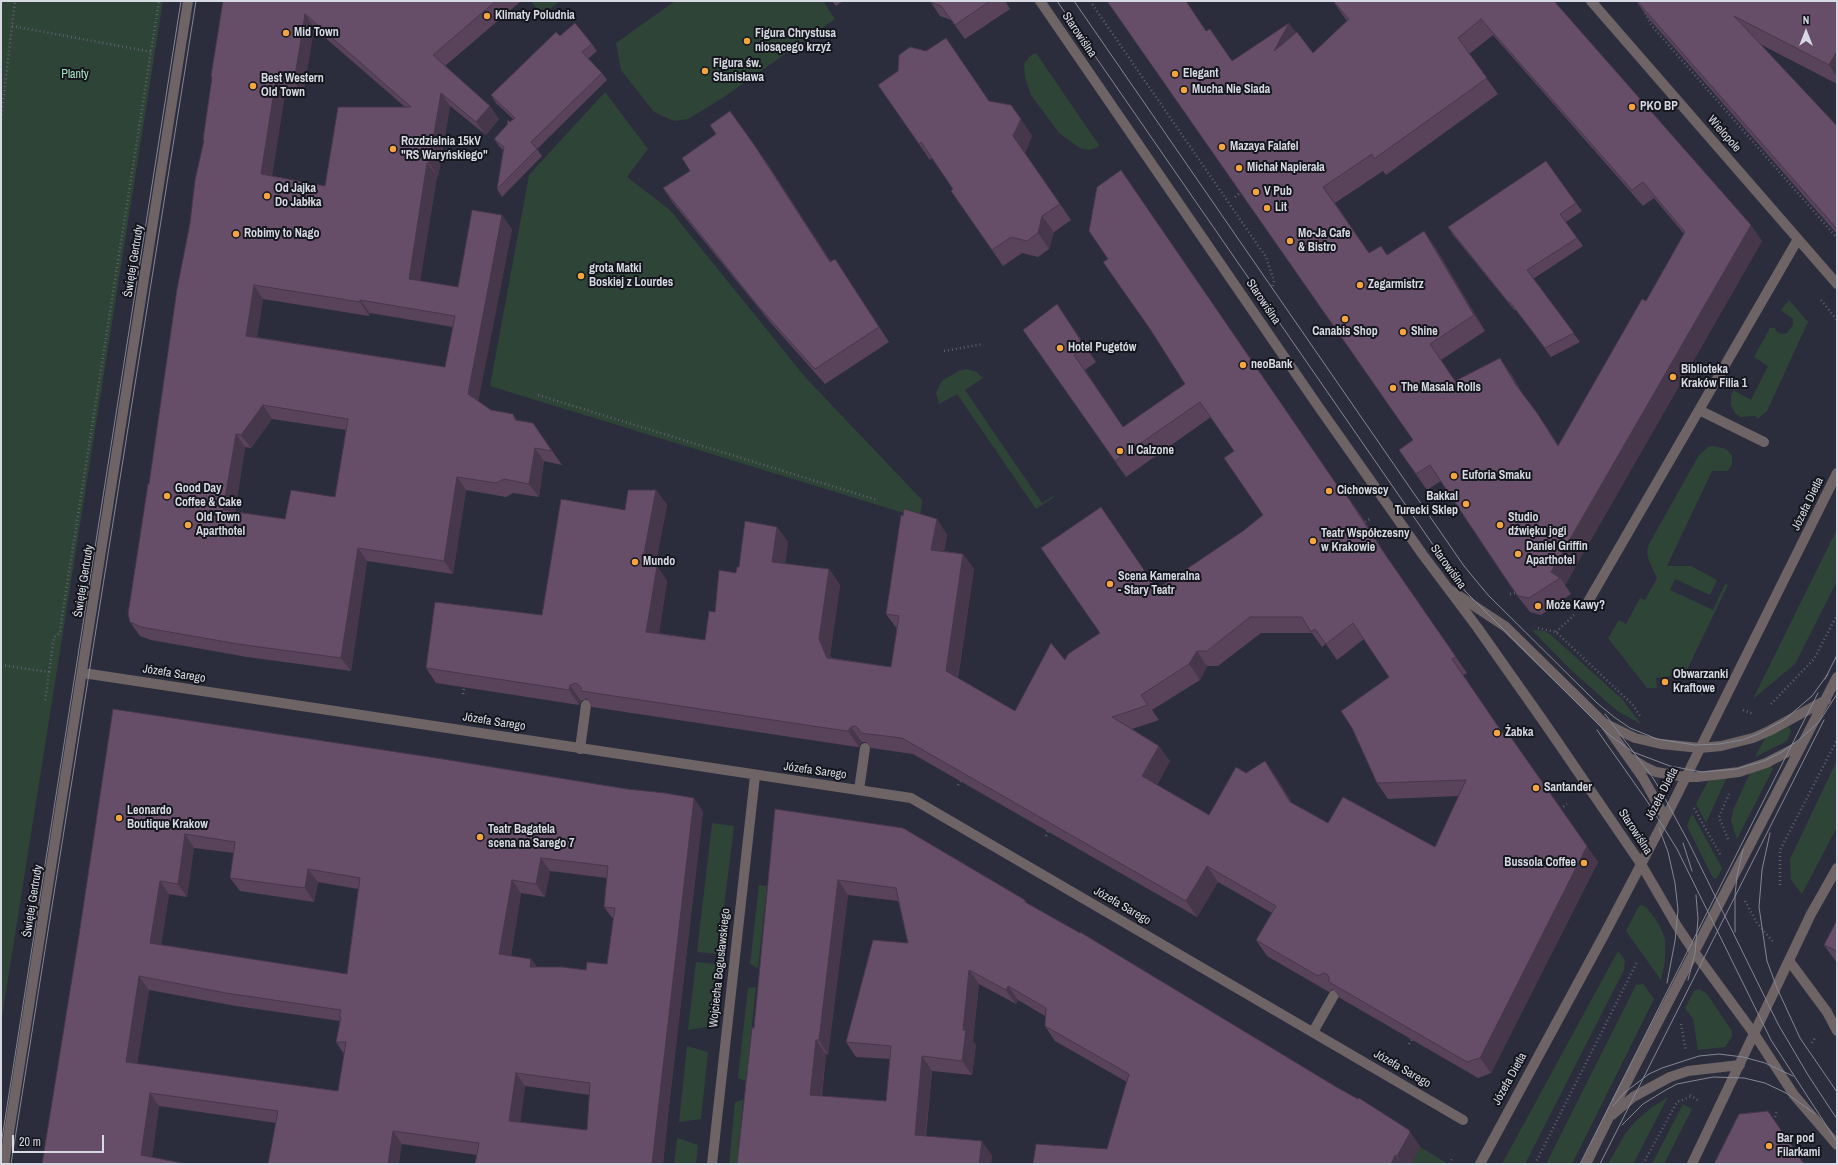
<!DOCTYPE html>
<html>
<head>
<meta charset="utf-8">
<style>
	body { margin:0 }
	#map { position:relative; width:1838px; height:1165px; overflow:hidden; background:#2b2d3d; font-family:"Archivo Narrow",sans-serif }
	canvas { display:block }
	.frame { position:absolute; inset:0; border:2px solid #d7d9e3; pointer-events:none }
	.north { position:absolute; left:1786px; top:12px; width:40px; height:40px; -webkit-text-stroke:3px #15161d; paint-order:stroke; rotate:0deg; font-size:11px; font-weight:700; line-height:16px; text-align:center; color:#d7d9e3 }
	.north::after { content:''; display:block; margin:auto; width:14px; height:18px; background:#d7d9e3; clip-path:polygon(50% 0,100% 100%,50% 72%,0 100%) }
	.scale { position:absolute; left:12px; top:1135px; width:92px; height:18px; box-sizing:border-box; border:2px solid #d7d9e3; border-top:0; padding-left:5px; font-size:12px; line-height:14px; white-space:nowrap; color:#d7d9e3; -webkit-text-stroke:3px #15161d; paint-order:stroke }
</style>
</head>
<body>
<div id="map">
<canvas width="1838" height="1165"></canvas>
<div class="frame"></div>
<div class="north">N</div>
<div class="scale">20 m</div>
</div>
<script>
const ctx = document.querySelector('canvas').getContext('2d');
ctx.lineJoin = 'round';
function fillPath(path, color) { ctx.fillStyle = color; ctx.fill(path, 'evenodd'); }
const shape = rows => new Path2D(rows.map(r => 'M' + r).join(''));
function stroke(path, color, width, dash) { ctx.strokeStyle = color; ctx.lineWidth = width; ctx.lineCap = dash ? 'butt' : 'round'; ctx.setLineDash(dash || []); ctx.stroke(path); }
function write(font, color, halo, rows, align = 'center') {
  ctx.font = font + ' "Archivo Narrow",sans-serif'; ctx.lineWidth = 4; ctx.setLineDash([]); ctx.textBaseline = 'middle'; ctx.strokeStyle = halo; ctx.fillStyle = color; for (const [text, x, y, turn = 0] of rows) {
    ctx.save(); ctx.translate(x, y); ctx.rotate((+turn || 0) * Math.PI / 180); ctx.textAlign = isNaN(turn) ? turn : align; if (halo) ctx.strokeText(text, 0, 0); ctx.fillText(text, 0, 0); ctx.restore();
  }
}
const green = shape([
	[1,1,163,1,1,1023],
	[531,1,560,1,542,15],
	[675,1,823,1,835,19,724,97,688,119,674,121,654,112,621,70,616,43],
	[1036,53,1099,145,1096,148,1089,150,1080,148,1059,133,1031,95,1025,77,1024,64,1030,56],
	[605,92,648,149,627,177,670,210,805,377,922,500,920,518,490,386,529,175],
	[1789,300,1808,322,1767,411,1757,419,1756,416,1740,417,1735,413,1731,405,1731,396,1733,390,1751,400,1768,366,1754,357,1770,328,1775,328,1777,332,1782,334,1787,333,1793,325,1793,319,1781,310],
	[967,369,976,372,983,378,965,390,1042,503,1053,496,1054,497,1036,509,957,394,939,404,936,393,939,386,943,380,959,371],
	[1714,446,1726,449,1732,456,1732,464,1728,471,1712,471,1667,566,1691,566,1717,580,1710,595,1675,579,1670,590,1713,610,1725,584,1728,585,1683,678,1676,675,1656,678,1657,688,1647,688,1608,638,1619,620,1626,624,1640,598,1645,600,1657,578,1649,561,1647,552,1649,544,1699,455,1708,447],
	[1837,529,1837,581,1795,664,1753,699],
	[1532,630,1545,631,1551,635,1622,699,1641,724,1619,712,1608,703,1570,669],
	[1789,726,1791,731,1787,741,1755,757,1765,738],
	[1837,760,1837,827,1802,894,1791,880,1790,859],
	[1771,765,1773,769,1737,839,1731,821,1733,810,1750,773],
	[1727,777,1706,823,1696,804,1708,781],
	[1692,813,1722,868,1718,877,1715,879,1712,876,1687,826],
	[712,823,734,826,718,954,697,952],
	[759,885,767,886,758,968,750,964],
	[1642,905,1647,908,1659,924,1665,939,1665,961,1661,980,1626,931,1639,906],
	[1618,951,1625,960,1624,970,1525,1164,1502,1164],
	[696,962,717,964,714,989,707,1027,688,1030],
	[1643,984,1654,999,1572,1164,1546,1164,1636,985],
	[756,987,746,1081,738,1078,748,988],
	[1699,989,1707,994,1732,1031,1732,1037,1725,1047,1698,1050,1693,1019,1685,1008,1694,991],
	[687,1046,708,1052,701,1119,679,1122],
	[1668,1097,1633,1164,1608,1164,1625,1134,1635,1122,1652,1107],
	[743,1100,737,1164,729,1164,735,1102],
	[1683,1104,1692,1109,1664,1164,1652,1164],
	[677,1138,698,1145,696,1164,674,1164],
	[1420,1147,1445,1162,1444,1164,1411,1164]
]);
const path = shape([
	[1090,1,1266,257,1274,281,1272,287],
	[1645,13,1652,26,1837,238],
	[12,26,152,52],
	[1,119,15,1],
	[1235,197,1241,192],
	[1821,300,1837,320],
	[944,351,983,344],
	[538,395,877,500],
	[1365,522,1370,519],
	[1510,594,1515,593],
	[1538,628,1556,632,1632,704,1640,716],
	[1556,632,1574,615],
	[1,665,49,672,45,702],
	[49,672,54,637,60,633,61,623,159,1],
	[1691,688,1703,694],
	[463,694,464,688],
	[1771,704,1814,659,1837,615],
	[1743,710,1753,714],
	[958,785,961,781],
	[1694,808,1721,856],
	[1560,809,1567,804],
	[1046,836,1048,831],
	[1728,839,1719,817,1729,794],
	[1780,885,1780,850,1837,740],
	[1745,901,1757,923,1774,943],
	[1681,1024,1686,1051],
	[1812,1043,1816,1036],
	[1409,1044,1412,1039],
	[1690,1095,1699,1101],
	[1775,1117,1777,1111],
	[1450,1164,1453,1157],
	[1535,1164,1637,962],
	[1643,1164,1677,1102,1690,1097]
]);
const service = shape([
	[1450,590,1506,627,1604,723,1643,778,1665,817],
	[1604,723,1635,738,1661,744,1700,748,1721,746,1753,738,1769,731,1826,700],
	[580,749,586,705],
	[1632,759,1645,767,1656,772,1685,777,1697,777,1739,772,1766,763,1801,745],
	[859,790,865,748],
	[1313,1032,1334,995],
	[1612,1115,1633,1097,1670,1077,1688,1071,1740,1065],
	[1586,1164,1618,1099,1837,677]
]);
const minor = shape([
	[1040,1,1318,406,1423,555,1477,627,1546,725,1641,864],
	[1591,1,1837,284],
	[1699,410,1764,442],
	[1589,600,1798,239],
	[83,673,911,798,1463,1120],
	[4,1164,188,1],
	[712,1164,755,776]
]);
const tertiary = shape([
	[1641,864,1677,926,1695,953,1755,1035,1794,1095,1837,1145],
	[1790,962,1827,1012,1837,1031],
	[1480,1164,1604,935,1669,811,1837,473],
	[1692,1164,1811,914,1837,868]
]);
const tram = shape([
	[1057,1,1465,591,1608,734,1633,752,1670,766,1702,772,1736,769,1764,761,1782,752,1801,738,1819,722,1837,694],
	[1074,1,1464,566,1488,595,1597,703,1614,717,1630,728,1657,739,1695,745,1719,744,1742,740,1758,734,1784,720,1812,696,1828,674],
	[1825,679,1837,655],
	[1605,714,1653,778,1662,793,1689,843,1778,1024,1808,1075,1837,1119],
	[1597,730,1647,801,1677,849,1771,1040,1837,1142],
	[1659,828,1668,852,1675,883,1678,910,1675,941,1667,983],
	[1770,833,1762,870,1759,907,1767,961,1777,988,1800,1038,1837,1092],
	[1683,843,1692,871],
	[1735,932,1735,895,1737,876,1743,849],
	[1688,980,1695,953,1698,919,1696,895],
	[1613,1106,1624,1093,1649,1074,1662,1068,1699,1056,1719,1054,1743,1057,1765,1063,1793,1076],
	[1622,1125,1643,1104,1664,1091,1677,1084,1713,1077,1744,1078,1765,1083,1786,1093,1815,1114],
	[1,1145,181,1],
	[11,1164,196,1],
	[1580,1164,1818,693],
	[1600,1164,1824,720]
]);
const wall = shape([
	[223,1,521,1,445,66,499,119,486,135,450,106,438,177,437,176,420,281,458,287,512,229,478,401,491,410,513,414,517,420,533,423,562,465,544,461,539,497,513,493,506,497,466,490,453,574,367,561,351,671,247,657,151,640,140,636,130,622,149,484,190,223,204,141,203,140,212,78,211,76],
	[314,28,405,107,325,186,272,176,285,93,303,95],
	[263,299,369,316,370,313,453,327,445,367,257,337],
	[272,419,346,430,335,497,285,519,235,512,245,447,251,448],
	[832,1,843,1,836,6],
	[930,1,1005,1,1010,9,965,39,951,20,940,16],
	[1333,1,1554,1,1762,241,1565,585,1571,594,1541,615,1530,612,1515,593,1441,481,1427,490,1399,450,1413,440,1207,31,1210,29,1232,61,1296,32,1313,53,1347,21],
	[1493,35,1643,206,1654,198,1684,234,1646,301,1558,445,1548,429,1524,396,1511,374,1455,381,1441,360,1485,331,1435,247,1387,255,1369,253,1335,203,1383,171,1386,175,1498,94,1469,54],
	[1636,1,1837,1,1837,84,1760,44,1837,126,1837,234,1650,20],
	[592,44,597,51,588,59,602,73,607,80,537,149,542,156,502,197,497,189,503,150,499,146,494,139,513,119,496,103,491,95],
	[878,85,1011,105,1032,136,1025,153,1071,220,1054,232,1049,249,1038,257,1022,253,1003,266,951,191,953,189,932,158,930,160],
	[765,160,831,262,835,259,845,274,889,342,825,384,770,322,673,203,663,188],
	[1546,161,1582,211,1566,222,1583,246,1533,279,1580,342,1551,357,1516,310,1515,311,1453,235,1448,227],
	[1057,304,1096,362,1085,370,1123,427,1185,384,1338,486,1349,499,1360,514,1390,562,1467,673,1463,675,1506,738,1598,862,1491,1073,1478,1078,1340,998,1333,989,1329,992,1267,956,1256,940,1272,913,1218,882,1197,917,913,754,871,748,866,742,862,742,859,747,857,747,592,707,587,699,581,701,579,705,436,683,426,668,542,615,625,510,656,490,667,505,655,566,657,566,667,581,659,633,705,640,715,612,736,573,739,567,777,527,788,542,785,564,829,569,840,585,830,655,832,658,891,667,897,629,886,614,937,519,947,535,944,551,963,554,974,569,958,678,1015,711,1065,660,1157,589,1243,531,1263,515,1234,451,1211,417,1126,477,1023,330],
	[1261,633,1312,633,1322,647,1326,644,1337,660,1364,639,1389,677,1377,783,1388,799,1459,796,1435,847,1328,823,1292,803,1276,777,1265,761,1246,773,1209,815,1157,785,1170,761,1132,729,1159,720,1152,710,1200,680,1207,666,1218,666],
	[113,709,703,811,669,1106,663,1164,475,1164,477,1155,402,1144,276,1123,159,1106,152,1157,42,1164,79,935],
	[194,848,234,853,230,878,240,891,314,902,318,882,358,889,347,974,161,945,169,894,187,897],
	[550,871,607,878,604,907,613,919,607,964,586,970,537,967,531,959,511,956,521,893,545,897],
	[149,990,236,1006,340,1021,336,1042,344,1054,338,1091,137,1064],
	[525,1086,590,1095,587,1130,520,1122],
	[775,809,1025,900,1027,903,1419,1145,1420,1147,1411,1164,1033,1164,1107,1149,1127,1082,1055,1041,1045,1026,1045,1016,1018,1000,1016,1004,979,984,973,1041,976,1045,972,1075,932,1071,926,1136,992,1155,991,1164,737,1164,754,1028],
	[848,895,898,901,908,943,846,1042,856,1057,890,1059,886,1101,822,1096,826,1054,828,1055],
	[1837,920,1837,963,1824,945]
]);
const shadedWall = shape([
	[305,14,314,28,303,95,294,82],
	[1289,23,1301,39,1274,51],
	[1837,51,1837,77,1829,65],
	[276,79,285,93,270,187,261,174],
	[441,93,450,106,438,177,429,163],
	[1011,105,1032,136,1025,153,1071,220,1013,136],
	[490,106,499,119,486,135,476,122],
	[755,146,765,160,841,277,830,262],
	[427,163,437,176,418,292,409,279],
	[502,215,512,229,477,408,468,394],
	[1042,216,1054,232,1049,249,1038,233],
	[1751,225,1762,241,1565,585,1560,578,1551,572],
	[1424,231,1435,247,1485,331,1474,315],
	[835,259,845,274,889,342,879,327],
	[254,285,263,299,255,349,246,336],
	[360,300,370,313,369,316,360,302],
	[1500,358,1511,374,1527,402,1516,385],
	[263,405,272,419,251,448,241,435],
	[1537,413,1548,429,1569,462,1558,446],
	[236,434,245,447,233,523,223,510],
	[535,448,544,461,539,497,529,484],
	[457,477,466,490,453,574,444,561],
	[656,490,667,505,653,579,642,564],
	[1349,499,1360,514,1390,562,1467,673,1380,547],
	[937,519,947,535,942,565,931,550],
	[777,527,788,542,783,578,772,562],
	[358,548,367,561,351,671,341,658],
	[963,554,974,569,956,687,946,671],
	[657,566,667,581,657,647,646,632],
	[829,569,840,585,830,655,838,673,827,658,819,639],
	[1197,651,1207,666,1200,680,1189,664],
	[570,685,581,701,579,705,569,690],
	[851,727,862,742,859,747,848,731],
	[1510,736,1598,862,1491,1073,1480,1058],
	[1159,746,1170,761,1153,792,1142,776],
	[1265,761,1276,777,1300,817,1290,802],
	[694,798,703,811,669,1106,663,1164,652,1164,660,1093],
	[185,834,194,848,187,897,178,884],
	[541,858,550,871,545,897,536,884],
	[1207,866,1218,882,1197,917,1186,901],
	[308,869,318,882,314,902,305,888],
	[512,880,521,893,509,967,499,954],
	[838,880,848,895,828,1055,819,1040],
	[160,881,169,894,159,956,150,943],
	[531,959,541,972,530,967],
	[969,970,979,984,973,1041,976,1045,972,1075,962,1061,963,1030],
	[139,976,149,990,135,1076,126,1062],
	[1008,986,1018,1000,1016,1004,1006,990],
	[816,1040,826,1054,820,1109,810,1095],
	[922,1056,932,1071,924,1149,915,1135],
	[516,1073,525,1086,519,1134,509,1121],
	[150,1093,159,1106,151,1164,141,1155],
	[1409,1130,1419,1145,1420,1147,1411,1164,1402,1164,1397,1156],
	[393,1131,402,1144,399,1164,388,1164],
	[982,1141,992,1155,991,1164,979,1164],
	[1395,1155,1402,1164,1391,1164]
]);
const building = shape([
	[223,1,496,1,433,55,490,106,476,122,441,93,429,163,427,163,409,279,458,287,472,210,502,215,468,394,491,410,513,414,515,420,533,423,552,451,535,448,529,484,504,479,496,483,457,477,444,561,358,548,341,658,238,644,141,627,130,622,128,614,148,484,149,484,177,289,190,223,195,180,204,140,203,140,212,77,211,76,223,1],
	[305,14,411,107,338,107,325,186,261,174,276,79,294,82,305,14],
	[254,285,360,302,360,300,455,316,445,367,246,336,254,285],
	[263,405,348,419,335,497,291,490,285,519,223,510,236,434,241,435,263,405],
	[930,1,990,1,955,25,941,6,930,2,930,1],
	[1107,1,1186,1,1206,31,1210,29,1232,61,1289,23,1274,51,1297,32,1313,53,1349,19,1333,1,1554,1,1751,225,1551,572,1560,578,1529,598,1518,596,1504,576,1430,465,1416,474,1399,450,1413,440,1107,1],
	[1481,19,1632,190,1643,182,1685,232,1646,301,1642,299,1558,446,1537,413,1516,385,1500,358,1455,381,1430,344,1474,315,1424,231,1387,255,1381,246,1369,253,1323,187,1372,154,1374,159,1487,78,1458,38,1481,19],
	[1637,1,1837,1,1837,51,1829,65,1734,16,1837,126,1837,229,1637,1],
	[575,23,592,44,582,52,602,73,531,142,537,149,497,189,504,147,494,139,507,125,508,120,510,122,515,118,491,95,556,32,560,36,575,23],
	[946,38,989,101,1011,105,1021,119,1013,136,1060,204,1042,216,1038,233,1027,241,1011,237,992,250,951,191,953,189,921,142,919,144,878,85,898,71,899,55,910,47,926,51,946,38],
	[730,111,755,146,830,262,835,259,879,327,815,369,759,307,663,188,690,171,682,158,716,134,710,125,730,111],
	[1546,161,1576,203,1560,214,1577,238,1527,270,1574,333,1545,348,1510,302,1509,303,1448,227,1546,161],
	[1121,170,1337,485,1349,499,1380,547,1456,657,1452,659,1506,738,1510,736,1587,846,1480,1058,1467,1062,1329,982,1329,977,1327,974,1323,973,1318,976,1256,940,1276,906,1207,866,1186,901,902,738,861,733,858,728,855,726,851,727,848,731,846,731,581,691,581,687,576,683,570,685,569,690,426,668,435,602,542,615,561,499,625,510,628,490,656,490,642,564,657,566,646,632,705,640,709,611,715,612,719,570,736,573,737,567,739,567,745,521,777,527,772,562,829,569,819,639,827,658,891,667,899,616,886,614,901,515,903,516,904,509,937,519,931,550,963,554,946,671,1015,711,1051,643,1065,660,1068,654,1100,633,1041,548,1101,507,1157,589,1243,531,1263,515,1224,458,1234,451,1200,402,1115,461,1023,330,1057,304,1085,347,1074,355,1123,427,1185,384,1150,329,1103,262,1108,259,1089,231,1097,187,1121,170],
	[1250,617,1302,617,1311,632,1315,629,1326,644,1353,623,1389,677,1341,711,1352,728,1377,783,1466,780,1435,847,1343,797,1328,823,1290,802,1265,761,1246,773,1236,767,1209,815,1142,776,1159,746,1112,717,1148,705,1141,695,1189,664,1197,651,1207,651,1250,617],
	[113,709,443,759,627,789,665,793,694,798,660,1093,652,1164,475,1164,479,1143,393,1131,388,1164,268,1164,278,1111,150,1093,141,1155,187,1164,42,1164,79,935,113,709],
	[185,834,235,842,230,878,305,888,308,869,360,878,347,974,150,943,160,881,178,884,185,834],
	[541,858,608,866,604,907,615,908,607,964,587,962,586,970,562,967,530,967,531,959,499,954,512,880,536,884,541,858],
	[139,976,226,993,341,1010,339,1017,341,1017,336,1042,346,1042,338,1091,126,1062,139,976],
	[516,1073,590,1083,587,1130,509,1121,516,1073],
	[775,809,903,828,1025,900,1025,902,1080,933,1080,932,1338,1088,1358,1099,1359,1098,1409,1130,1410,1133,1397,1156,1395,1155,1391,1164,1033,1164,1036,1144,1107,1149,1129,1074,1045,1026,1046,1008,1008,986,1006,990,969,970,963,1030,966,1030,962,1061,922,1056,915,1135,982,1141,979,1164,737,1164,744,1101,752,1028,754,1028,775,809],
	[838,880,896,888,908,943,873,940,846,1042,891,1046,886,1101,810,1095,816,1040,819,1040,838,880],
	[1837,920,1837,951,1824,945,1837,920],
	[1768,1111,1804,1164,1714,1164,1739,1114,1768,1111]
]);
const markers = [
	[487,16,4,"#f2a541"],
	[286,33,4,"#f2a541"],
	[747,41,4,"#f2a541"],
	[705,71,4,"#f2a541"],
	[1175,74,4,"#f2a541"],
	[253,86,4,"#f2a541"],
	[1184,90,4,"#f2a541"],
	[1632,107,4,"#f2a541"],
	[1222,147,4,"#f2a541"],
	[393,149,4,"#f2a541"],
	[1239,168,4,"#f2a541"],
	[1256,192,4,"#f2a541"],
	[267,196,4,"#f2a541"],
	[1267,208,4,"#f2a541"],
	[236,234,4,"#f2a541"],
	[1290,241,4,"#f2a541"],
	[581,276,4,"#f2a541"],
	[1360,285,4,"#f2a541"],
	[1345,319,4,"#f2a541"],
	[1403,332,4,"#f2a541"],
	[1060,348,4,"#f2a541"],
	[1243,365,4,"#f2a541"],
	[1673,377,4,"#f2a541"],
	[1393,388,4,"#f2a541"],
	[1120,451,4,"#f2a541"],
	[1454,476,4,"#f2a541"],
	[1329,491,4,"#f2a541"],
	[167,496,4,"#f2a541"],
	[1466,504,4,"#f2a541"],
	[188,525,4,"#f2a541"],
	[1500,525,4,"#f2a541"],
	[1313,541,4,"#f2a541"],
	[1518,554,4,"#f2a541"],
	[635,562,4,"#f2a541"],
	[1110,584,4,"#f2a541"],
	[1538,606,4,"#f2a541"],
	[1665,682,4,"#f2a541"],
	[1497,733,4,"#f2a541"],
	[1536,788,4,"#f2a541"],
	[119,818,4,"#f2a541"],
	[480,837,4,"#f2a541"],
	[1584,863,4,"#f2a541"],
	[1769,1146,4,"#f2a541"]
];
const poiNames = [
	["Klimaty Poludnia",495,16],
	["Mid Town",294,33],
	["Figura Chrystusa",755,34],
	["niosącego krzyż",755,48],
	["Figura św.",713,64],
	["Stanisława",713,78],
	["Elegant",1183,74],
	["Best Western",261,79],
	["Old Town",261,93],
	["Mucha Nie Siada",1192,90],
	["PKO BP",1640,107],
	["Rozdzielnia 15kV",401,142],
	["\"RS Waryńskiego\"",401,156],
	["Mazaya Falafel",1230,147],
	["Michał Napierała",1247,168],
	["Od Jajka",275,189],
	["Do Jabłka",275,203],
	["V Pub",1264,192],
	["Lit",1275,208],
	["Robimy to Nago",244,234],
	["Mo-Ja Cafe",1298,234],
	["& Bistro",1298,248],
	["grota Matki",589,269],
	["Boskiej z Lourdes",589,283],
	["Zegarmistrz",1368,285],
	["Canabis Shop",1345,332,"center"],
	["Shine",1411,332],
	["Hotel Pugetów",1068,348],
	["neoBank",1251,365],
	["Biblioteka",1681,370],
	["Kraków Filia 1",1681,384],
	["The Masala Rolls",1401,388],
	["Il Calzone",1128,451],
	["Euforia Smaku",1462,476],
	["Good Day",175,489],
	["Coffee & Cake",175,503],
	["Cichowscy",1337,491],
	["Bakkal",1458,497,"right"],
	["Turecki Sklep",1458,511,"right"],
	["Old Town",196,518],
	["Aparthotel",196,532],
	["Studio",1508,518],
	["dźwięku jogi",1508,532],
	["Teatr Współczesny",1321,534],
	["w Krakowie",1321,548],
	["Daniel Griffin",1526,547],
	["Aparthotel",1526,561],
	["Mundo",643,562],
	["Scena Kameralna",1118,577],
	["- Stary Teatr",1118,591],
	["Może Kawy?",1546,606],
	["Obwarzanki",1673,675],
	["Kraftowe",1673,689],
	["Żabka",1505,733],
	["Santander",1544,788],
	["Leonardo",127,811],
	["Boutique Krakow",127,825],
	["Teatr Bagatela",488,830],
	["scena na Sarego 7",488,844],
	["Bussola Coffee",1576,863,"right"],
	["Bar pod",1777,1139],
	["Filarkami",1777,1153]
];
const streetNames = [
	["Starowiślna",1079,35,56],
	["Wielopole",1724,134,49],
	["Świętej Gertrudy",134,261,-81],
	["Starowiślna",1263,302,56],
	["Józefa Dietla",1808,504,-64],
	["Starowiślna",1448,567,54],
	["Świętej Gertrudy",84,581,-81],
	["Józefa Sarego",174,674,9],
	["Józefa Sarego",494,722,9],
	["Józefa Sarego",815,771,8],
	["Józefa Dietla",1662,794,-63],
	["Starowiślna",1635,832,57],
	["Świętej Gertrudy",33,901,-81],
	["Józefa Sarego",1122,906,30],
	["Wojciecha Bogusławskiego",720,968,-84],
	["Józefa Sarego",1402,1069,30],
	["Józefa Dietla",1510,1079,-61]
];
const parkNames = [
	["Planty",75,75]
];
fillPath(green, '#2e4436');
stroke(path, '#606270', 2.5, [1, 3]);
stroke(service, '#6e6465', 10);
stroke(minor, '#6e6465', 10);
stroke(tertiary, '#6e6465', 10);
stroke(tram, '#858794', 1);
fillPath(wall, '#58435a');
fillPath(shadedWall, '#47374a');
fillPath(building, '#664e69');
stroke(building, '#47374a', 1);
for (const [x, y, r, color] of markers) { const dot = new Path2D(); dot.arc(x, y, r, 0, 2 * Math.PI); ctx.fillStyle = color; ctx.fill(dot); stroke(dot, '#15161d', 1.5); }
write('bold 12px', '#d7d9e3', '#15161d', poiNames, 'left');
write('12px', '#d7d9e3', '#15161d', streetNames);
write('12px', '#a6e5bf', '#15161d', parkNames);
</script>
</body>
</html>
